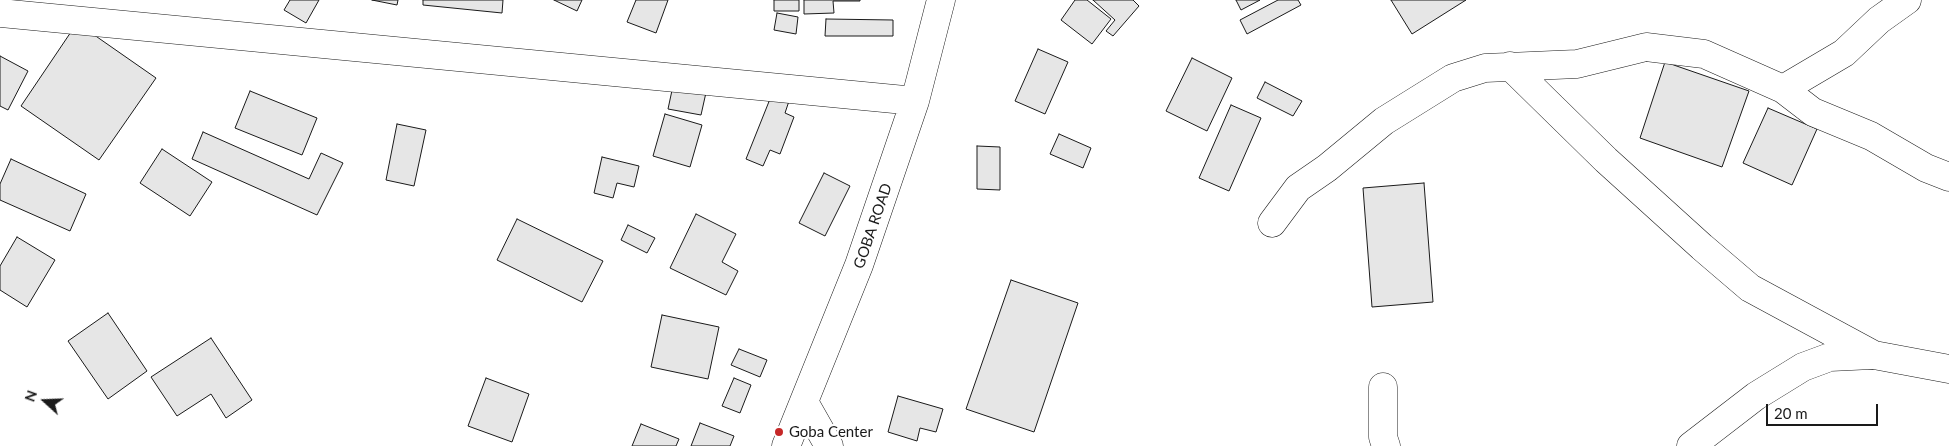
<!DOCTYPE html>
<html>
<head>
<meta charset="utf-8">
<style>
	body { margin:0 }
	#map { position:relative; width:1949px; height:446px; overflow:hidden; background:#fff; font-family:Lato,sans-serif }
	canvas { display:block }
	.north { position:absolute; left:20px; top:376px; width:50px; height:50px; -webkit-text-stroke:4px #fff; paint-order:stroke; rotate:290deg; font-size:14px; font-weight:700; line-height:20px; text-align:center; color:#1a1a1a }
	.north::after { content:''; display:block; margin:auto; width:18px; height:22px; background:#1a1a1a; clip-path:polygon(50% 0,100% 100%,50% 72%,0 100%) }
	.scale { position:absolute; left:1766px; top:404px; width:112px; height:22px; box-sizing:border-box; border:2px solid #1a1a1a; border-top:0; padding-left:6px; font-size:15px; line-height:18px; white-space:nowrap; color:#1a1a1a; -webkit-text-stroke:4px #fff; paint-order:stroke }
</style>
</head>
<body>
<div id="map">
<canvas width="1949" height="446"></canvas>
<div class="north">N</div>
<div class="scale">20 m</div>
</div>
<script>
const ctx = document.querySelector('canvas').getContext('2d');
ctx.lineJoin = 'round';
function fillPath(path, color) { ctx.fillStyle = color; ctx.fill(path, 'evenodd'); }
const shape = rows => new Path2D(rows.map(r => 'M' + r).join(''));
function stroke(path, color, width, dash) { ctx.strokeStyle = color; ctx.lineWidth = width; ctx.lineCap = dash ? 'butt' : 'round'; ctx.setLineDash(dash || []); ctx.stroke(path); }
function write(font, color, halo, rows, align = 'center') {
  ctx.font = font + ' Lato,sans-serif'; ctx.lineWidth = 4; ctx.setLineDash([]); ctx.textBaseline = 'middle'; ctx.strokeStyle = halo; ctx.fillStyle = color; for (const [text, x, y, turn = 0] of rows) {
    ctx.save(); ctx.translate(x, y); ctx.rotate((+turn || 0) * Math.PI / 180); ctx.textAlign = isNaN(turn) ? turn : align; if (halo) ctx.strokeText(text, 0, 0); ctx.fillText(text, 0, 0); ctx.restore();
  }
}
const building = shape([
	[290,0,319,0,306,23,284,10,290,0],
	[372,0,398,0,397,5,372,0],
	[423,0,503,0,502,13,423,5,423,0],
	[554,0,582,0,577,11,554,0],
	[636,0,668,0,656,33,627,22,636,0],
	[774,0,799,0,799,11,774,11,774,0],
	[804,0,860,0,860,1,833,1,834,13,804,14,804,0],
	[1075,0,1087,0,1111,19,1092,44,1061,20,1075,0],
	[1093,0,1133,0,1139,6,1113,36,1106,31,1115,20,1093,0],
	[1236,0,1260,0,1241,10,1236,0],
	[1278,0,1298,0,1301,5,1247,34,1240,20,1278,0],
	[1391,0,1466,0,1412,34,1391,0],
	[777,13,798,17,796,34,774,30,777,13],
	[826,19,893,20,893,36,825,36,826,19],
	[77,23,156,78,99,160,21,106,77,23],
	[1038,49,1068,62,1045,114,1015,101,1038,49],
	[0,56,28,71,8,110,0,106,0,56],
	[1192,58,1232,78,1207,131,1166,111,1192,58],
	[1665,62,1749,91,1722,167,1640,138,1665,62],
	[674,81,707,88,701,115,668,109,674,81],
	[1265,82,1302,101,1293,116,1257,98,1265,82],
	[250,91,317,118,302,155,235,128,250,91],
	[772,94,789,101,785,113,794,117,780,154,770,150,763,166,746,159,772,94],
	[1231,105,1261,118,1229,191,1199,178,1231,105],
	[1768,108,1817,129,1792,185,1743,163,1768,108],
	[665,114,702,125,690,167,653,156,665,114],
	[397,124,426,130,414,186,386,180,397,124],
	[203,132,309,179,321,153,343,163,317,215,192,159,203,132],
	[1059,134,1091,148,1083,168,1050,154,1059,134],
	[977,146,1000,147,1000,190,977,189,977,146],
	[162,149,212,182,190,216,140,183,162,149],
	[602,157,639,166,634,187,617,183,613,198,594,193,602,157],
	[11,159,86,194,70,231,0,200,0,184,11,159],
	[824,173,850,186,825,236,799,223,824,173],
	[1424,183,1433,302,1372,307,1363,188,1424,183],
	[696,214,736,234,722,262,738,271,726,295,670,268,696,214],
	[517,219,603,261,582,302,497,260,517,219],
	[628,225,655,238,647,253,621,240,628,225],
	[17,237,55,260,27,307,0,290,0,266,17,237],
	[1011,280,1078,303,1034,432,966,409,1011,280],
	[108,313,147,371,108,399,68,341,108,313],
	[662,315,719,327,708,379,651,367,662,315],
	[211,338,252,400,226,418,211,394,177,416,151,377,211,338],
	[739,349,767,360,760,377,731,365,739,349],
	[486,378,529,394,512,442,468,426,486,378],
	[734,378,751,385,740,413,722,406,734,378],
	[898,396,943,409,936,432,920,428,917,441,888,432,898,396],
	[700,423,734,436,730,446,691,446,700,423],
	[641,424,679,439,676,446,632,446,641,424]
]);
const minor = shape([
	[0,13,915,101],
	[1510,66,1606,160,1702,247,1750,288,1874,355,1949,369],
	[1783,89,1813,112,1871,136,1926,168,1949,177],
	[1272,223,1298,188,1327,168,1384,121,1453,78,1485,68,1577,64,1646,47,1704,54,1783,89,1844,53,1879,20,1907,0],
	[1383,387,1383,437,1386,446],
	[804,402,829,446],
	[786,446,859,265,915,101,941,0],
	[1691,446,1756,396,1803,367,1830,357,1872,355]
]);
const markers = [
	[779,432,5,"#c62828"]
];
const streetNames = [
	["GOBA ROAD",873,226,-71]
];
const poiNames = [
	["Goba Center",789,432]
];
fillPath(building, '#e6e6e6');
stroke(building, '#1a1a1a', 1);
stroke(minor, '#1a1a1a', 29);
stroke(minor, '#fff', 28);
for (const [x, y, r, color] of markers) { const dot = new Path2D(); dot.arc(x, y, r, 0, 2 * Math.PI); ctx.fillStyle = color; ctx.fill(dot); stroke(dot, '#fff', 2); }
write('15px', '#1a1a1a', '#fff', streetNames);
write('15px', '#1a1a1a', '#fff', poiNames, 'left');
</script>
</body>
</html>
